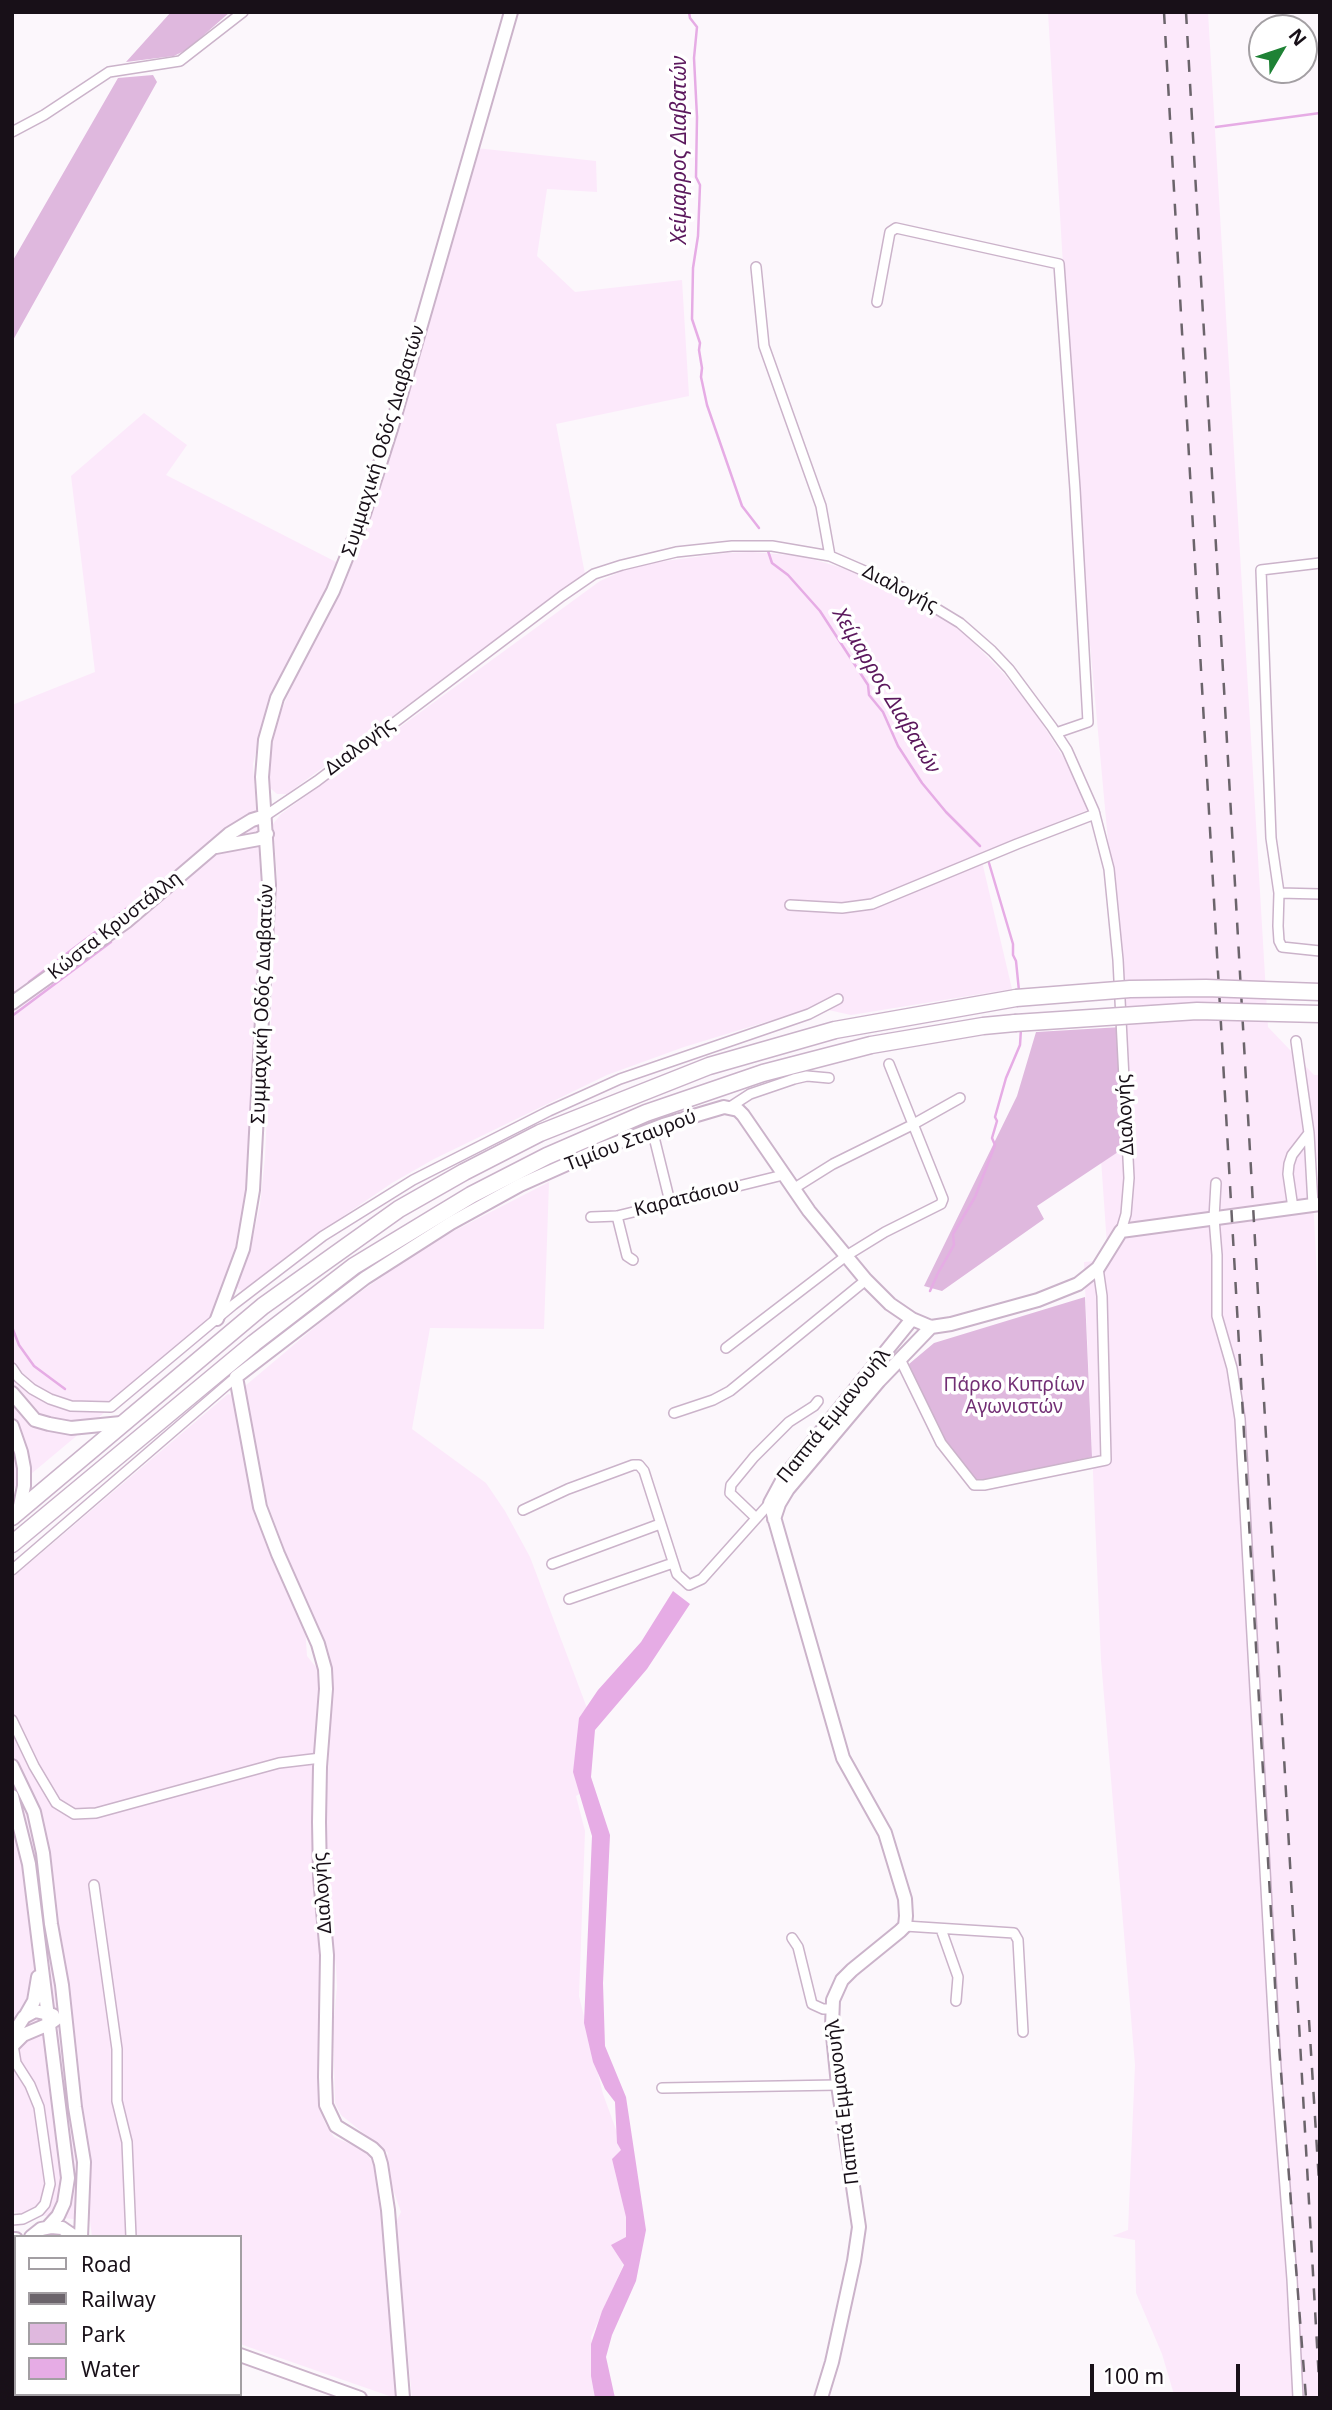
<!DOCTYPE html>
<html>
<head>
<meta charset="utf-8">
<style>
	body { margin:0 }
	#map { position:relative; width:1332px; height:2410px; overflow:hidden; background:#fcf7fc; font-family:"Noto Sans",sans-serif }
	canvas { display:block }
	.frame { position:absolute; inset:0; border:14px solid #181018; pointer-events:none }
	.legend { position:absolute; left:14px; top:2235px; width:228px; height:161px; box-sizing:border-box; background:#fff; border:2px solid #a39fa3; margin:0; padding:9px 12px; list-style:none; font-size:21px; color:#181018 }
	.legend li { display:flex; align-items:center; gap:14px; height:35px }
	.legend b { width:35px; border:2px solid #a39fa3 }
	.north { position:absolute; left:1248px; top:14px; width:70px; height:70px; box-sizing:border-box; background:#fff; border:2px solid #a39fa3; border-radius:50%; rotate:51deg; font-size:19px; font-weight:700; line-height:28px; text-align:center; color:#181018 }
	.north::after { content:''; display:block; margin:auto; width:24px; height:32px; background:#1e8235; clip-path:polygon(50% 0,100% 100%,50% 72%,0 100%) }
	.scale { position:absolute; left:1090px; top:2364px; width:150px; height:32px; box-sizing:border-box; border:4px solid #181018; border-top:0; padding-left:9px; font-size:21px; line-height:24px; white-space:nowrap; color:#181018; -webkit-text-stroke:5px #fff; paint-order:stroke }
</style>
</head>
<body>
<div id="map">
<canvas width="1332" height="2410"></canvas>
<div class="frame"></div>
<ul class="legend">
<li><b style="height:9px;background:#fff"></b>Road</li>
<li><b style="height:9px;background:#6b646b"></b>Railway</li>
<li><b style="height:19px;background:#dfb8de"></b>Park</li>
<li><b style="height:19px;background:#e6ace5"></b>Water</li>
</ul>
<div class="north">N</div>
<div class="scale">100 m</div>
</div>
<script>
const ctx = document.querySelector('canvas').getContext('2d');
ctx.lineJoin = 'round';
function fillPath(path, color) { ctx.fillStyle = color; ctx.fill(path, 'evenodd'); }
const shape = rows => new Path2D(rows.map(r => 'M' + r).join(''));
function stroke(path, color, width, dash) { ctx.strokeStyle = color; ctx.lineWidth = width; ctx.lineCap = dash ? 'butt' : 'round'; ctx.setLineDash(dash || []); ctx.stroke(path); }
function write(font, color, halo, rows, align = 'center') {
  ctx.font = font + ' "Noto Sans",sans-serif'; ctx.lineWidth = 7; ctx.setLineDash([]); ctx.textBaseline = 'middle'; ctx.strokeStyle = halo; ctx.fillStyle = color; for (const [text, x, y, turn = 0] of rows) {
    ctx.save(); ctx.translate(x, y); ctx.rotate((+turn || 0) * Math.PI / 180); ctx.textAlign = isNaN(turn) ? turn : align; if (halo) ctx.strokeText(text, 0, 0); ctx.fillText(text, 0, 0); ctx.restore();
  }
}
const built = shape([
	[1048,12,1208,12,1268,1027,1314,1075,1320,1075,1320,1159,1311,1161,1320,1333,1320,2398,1175,2398,1162,2354,1136,2293,1135,2240,1112,2236,1128,2230,1135,2065,1101,1660,1084,1262,1108,1260,1098,1116,1125,1027,1077,502],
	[476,148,596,161,597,192,547,189,537,256,575,292,682,280,689,396,556,424,585,574,287,794,277,794,268,786,267,775,276,723,303,660,352,564,388,461,420,357],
	[144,413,187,445,166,475,340,564,308,628,270,695,253,764,263,914,259,1027,245,1197,235,1250,228,1270,210,1318,111,1407,12,1490,12,705,95,672,71,476],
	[752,552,802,556,856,572,899,592,947,620,969,638,1004,674,1035,712,1065,760,1090,809,980,853,1012,989,851,1015,815,1007,684,1047,607,1075,434,1159,392,1183,345,1215,311,1244,242,1291,236,1287,253,1237,260,1205,265,1157,277,876,273,824,281,814,600,581,631,567,650,563,726,553],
	[549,1182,544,1329,430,1328,412,1429,486,1483,505,1511,530,1557,587,1708,581,1793,576,1796,585,1831,579,1996,603,2094,622,2146,632,2220,622,2268,591,2337,601,2398,412,2398,395,2224,401,2212,384,2164,388,2153,341,2115,335,2103,333,2028,337,1987,336,1967,323,1861,333,1683,332,1666,327,1646,291,1567,268,1505,252,1434,245,1386,334,1311,394,1268,448,1234],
	[228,1394,235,1396,240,1433,305,1626,307,1656,320,1672,312,1803,322,1953,318,2081,319,2109,326,2125,334,2137,364,2150,374,2164,390,2224,403,2398,395,2398,240,2344,240,2237,92,2237,90,2221,12,2212,12,1578]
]);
const green = shape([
	[171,12,230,12,188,49,174,56,126,62],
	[153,75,157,82,12,342,12,262,118,78],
	[1122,1027,1130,1144,1037,1206,1044,1219,942,1291,924,1286,1017,1096,1036,1032],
	[1085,1297,1092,1457,974,1482,937,1429,909,1364,934,1343]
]);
const water = shape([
	[673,1591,690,1604,647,1669,595,1730,591,1777,610,1835,603,1983,605,2046,626,2097,646,2230,636,2281,612,2335,606,2357,615,2398,595,2398,591,2376,591,2344,602,2311,624,2265,611,2245,626,2237,626,2217,612,2159,621,2150,617,2143,615,2102,605,2089,593,2062,584,2023,592,1836,573,1772,579,1718,598,1690,641,1642]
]);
const stream = shape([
	[689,12,690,18,697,27,694,58,697,117,696,177,700,185,698,236,693,268,692,319,700,343,699,350,702,368,701,377,707,405,742,506,759,528],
	[1216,127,1320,113],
	[768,551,772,563,788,575,820,611,868,685,869,695,883,712,898,746,922,783,946,812,980,846],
	[989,863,1013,944,1013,955,1016,961,1019,991],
	[29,982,167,878],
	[12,994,16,992],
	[12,1016,111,942],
	[930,1291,938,1273,954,1245,953,1234,975,1197,995,1145,992,1138,997,1121,995,1117,1006,1078,1020,1045,1021,1029],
	[12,1327,19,1345,34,1366,65,1389]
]);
const street = shape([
	[12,132,44,115,109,72,180,61,243,12],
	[756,267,764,346,821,506,830,556],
	[877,302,890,232,896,228,1059,264,1075,489,1088,722,1056,733],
	[265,816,317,781,562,596,594,574,622,565,676,552,732,546,772,546,830,556,899,586,960,623,992,651,1009,669,1052,727,1067,750,1094,811,1109,869,1118,960,1129,1178,1126,1214,1121,1231],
	[1279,893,1271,838,1261,570,1320,563],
	[1320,894,1279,893,1278,926,1279,941,1282,947,1320,951],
	[790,905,842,908,872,904,1017,844,1095,814],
	[730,1107,750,1094,794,1079,807,1076,829,1078],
	[652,1129,670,1202],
	[1309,1133,1313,1205],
	[1216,1183,1214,1218,1217,1255,1217,1316,1232,1368,1240,1419,1276,2068,1292,2279,1298,2398],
	[793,1189,833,1164,912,1125,960,1098],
	[1293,1208,1288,1174,1289,1164,1292,1155,1309,1133,1296,1041],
	[617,1216,627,1256,633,1260],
	[591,1217,617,1216,783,1175],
	[726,1348,846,1256,885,1232,941,1204,943,1199,889,1064],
	[900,1359,941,1443,974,1485,984,1485,1106,1460,1102,1296,1098,1268],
	[12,1368,18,1377,32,1389,50,1399,71,1406,111,1407,233,1305,323,1236,413,1180,549,1111,620,1079,809,1014,838,999],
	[674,1413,713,1400,730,1391,866,1280],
	[523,1510,568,1489,633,1465,639,1465,644,1471,677,1574,689,1585,702,1579,770,1503],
	[755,1517,730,1493,731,1485,754,1457,789,1422,814,1406,818,1401],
	[552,1564,660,1524],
	[12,1570,236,1377],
	[569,1599,673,1563],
	[12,1720,34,1766,56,1803,74,1814,96,1813,279,1763,321,1758],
	[94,1885,117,2049,117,2101,127,2142,131,2237],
	[905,1926,1014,1933,1018,1940,1023,2032],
	[941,1929,958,1977,956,2001],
	[792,1938,798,1947,812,2004,823,2009,832,2009],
	[662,2088,838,2085],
	[12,2220,23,2219,39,2211,45,2204,50,2184,39,2107,30,2085,16,2063,13,2045]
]);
const secondary = shape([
	[216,847,259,839,267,834],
	[12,1003,127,921,229,834,252,820,265,816],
	[217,1319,243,1249,253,1190,269,885,262,777,265,740,277,698,333,591,364,514,392,426,511,12],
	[12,1393,35,1420,49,1424,71,1428,121,1423],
	[12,1426,21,1452,24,1468,24,1486,19,1511],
	[774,1519,779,1504,788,1489,879,1381,931,1327],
	[12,1766,34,1812,43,1853,51,1924,62,1985,75,2107,84,2162,81,2237],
	[12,1796,29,1864,68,2178,64,2203,58,2216,47,2228],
	[26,2015,34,2001,38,1977],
	[13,2045,17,2028,24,2017,35,2011,53,2015],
	[13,2045,23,2035,49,2024,56,2019],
	[31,2237,41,2229,51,2227,62,2228,75,2237],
	[12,2239,16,2239],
	[12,2264,16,2266],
	[240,2355,360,2398],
	[12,2397,13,2398],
	[403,2398,388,2210,381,2164,378,2154,372,2148,336,2126,326,2105,325,2077,327,1955,320,1877,319,1822,320,1767,326,1689,325,1669,318,1644,278,1554,260,1507,236,1377,365,1278,451,1223,520,1185,603,1148,663,1125,724,1107,738,1110,743,1115,809,1211,866,1280,890,1304,912,1319,931,1327,951,1324,1038,1300,1078,1284,1098,1268,1121,1231,1320,1204],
	[821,2398,832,2362,854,2261,859,2227,838,2085,832,2026,833,2000,842,1980,852,1970,900,1931,905,1926,906,1916,905,1899,885,1833,843,1758,770,1503,784,1477,912,1319]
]);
const highway = shape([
	[12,1517,263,1306,399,1209,464,1172,540,1133,709,1066,835,1030,1016,998],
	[12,1544,254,1343,354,1266,471,1195,547,1156,646,1113,763,1073,871,1045,983,1026,1015,1023]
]);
const rail = shape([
	[1164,12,1277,2020,1306,2398],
	[1186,12,1320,2398],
	[1309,2020,1320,2198]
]);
const highwayBridge = shape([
	[1016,998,1130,989,1206,988,1320,992],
	[1015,1023,1197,1011,1320,1014]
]);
const streetNames = [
	["Συμμαχική Οδός Διαβατών",384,441,-73],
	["Διαλογής",900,589,27],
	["Διαλογής",360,747,-37],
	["Κώστα Κρυστάλλη",115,926,-38],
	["Συμμαχική Οδός Διαβατών",263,1004,-88],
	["Διαλογής",1126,1115,-93],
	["Τιμίου Σταυρού",631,1141,-21],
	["Καρατάσιου",687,1198,-14],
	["Παππά Εμμανουήλ",834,1416,-51],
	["Διαλογής",323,1893,-94],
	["Παππά Εμμανουήλ",843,2102,-97]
];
const parkNames = [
	["Πάρκο Κυπρίων",1014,1386],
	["Αγωνιστών",1014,1408]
];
const waterNames = [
	["Χείμαρρος Διαβατών",680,150,-90],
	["Χείμαρρος Διαβατών",886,691,59]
];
fillPath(built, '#fce9fb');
fillPath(green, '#dfb8de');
fillPath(water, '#e6ace5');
stroke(stream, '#e6ace5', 2.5);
stroke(street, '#cbb3ca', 12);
stroke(secondary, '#cbb3ca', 16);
stroke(highway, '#cbb3ca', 19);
stroke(street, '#fff', 9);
stroke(secondary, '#fff', 12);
stroke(highway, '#fff', 16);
stroke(rail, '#6b646b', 2.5, [12, 12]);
stroke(highwayBridge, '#cbb3ca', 19, []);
stroke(highwayBridge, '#fff', 16);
write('19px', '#181018', '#fff', streetNames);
write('19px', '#722f74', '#fff', parkNames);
write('italic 21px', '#5b185d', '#fff', waterNames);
</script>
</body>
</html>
